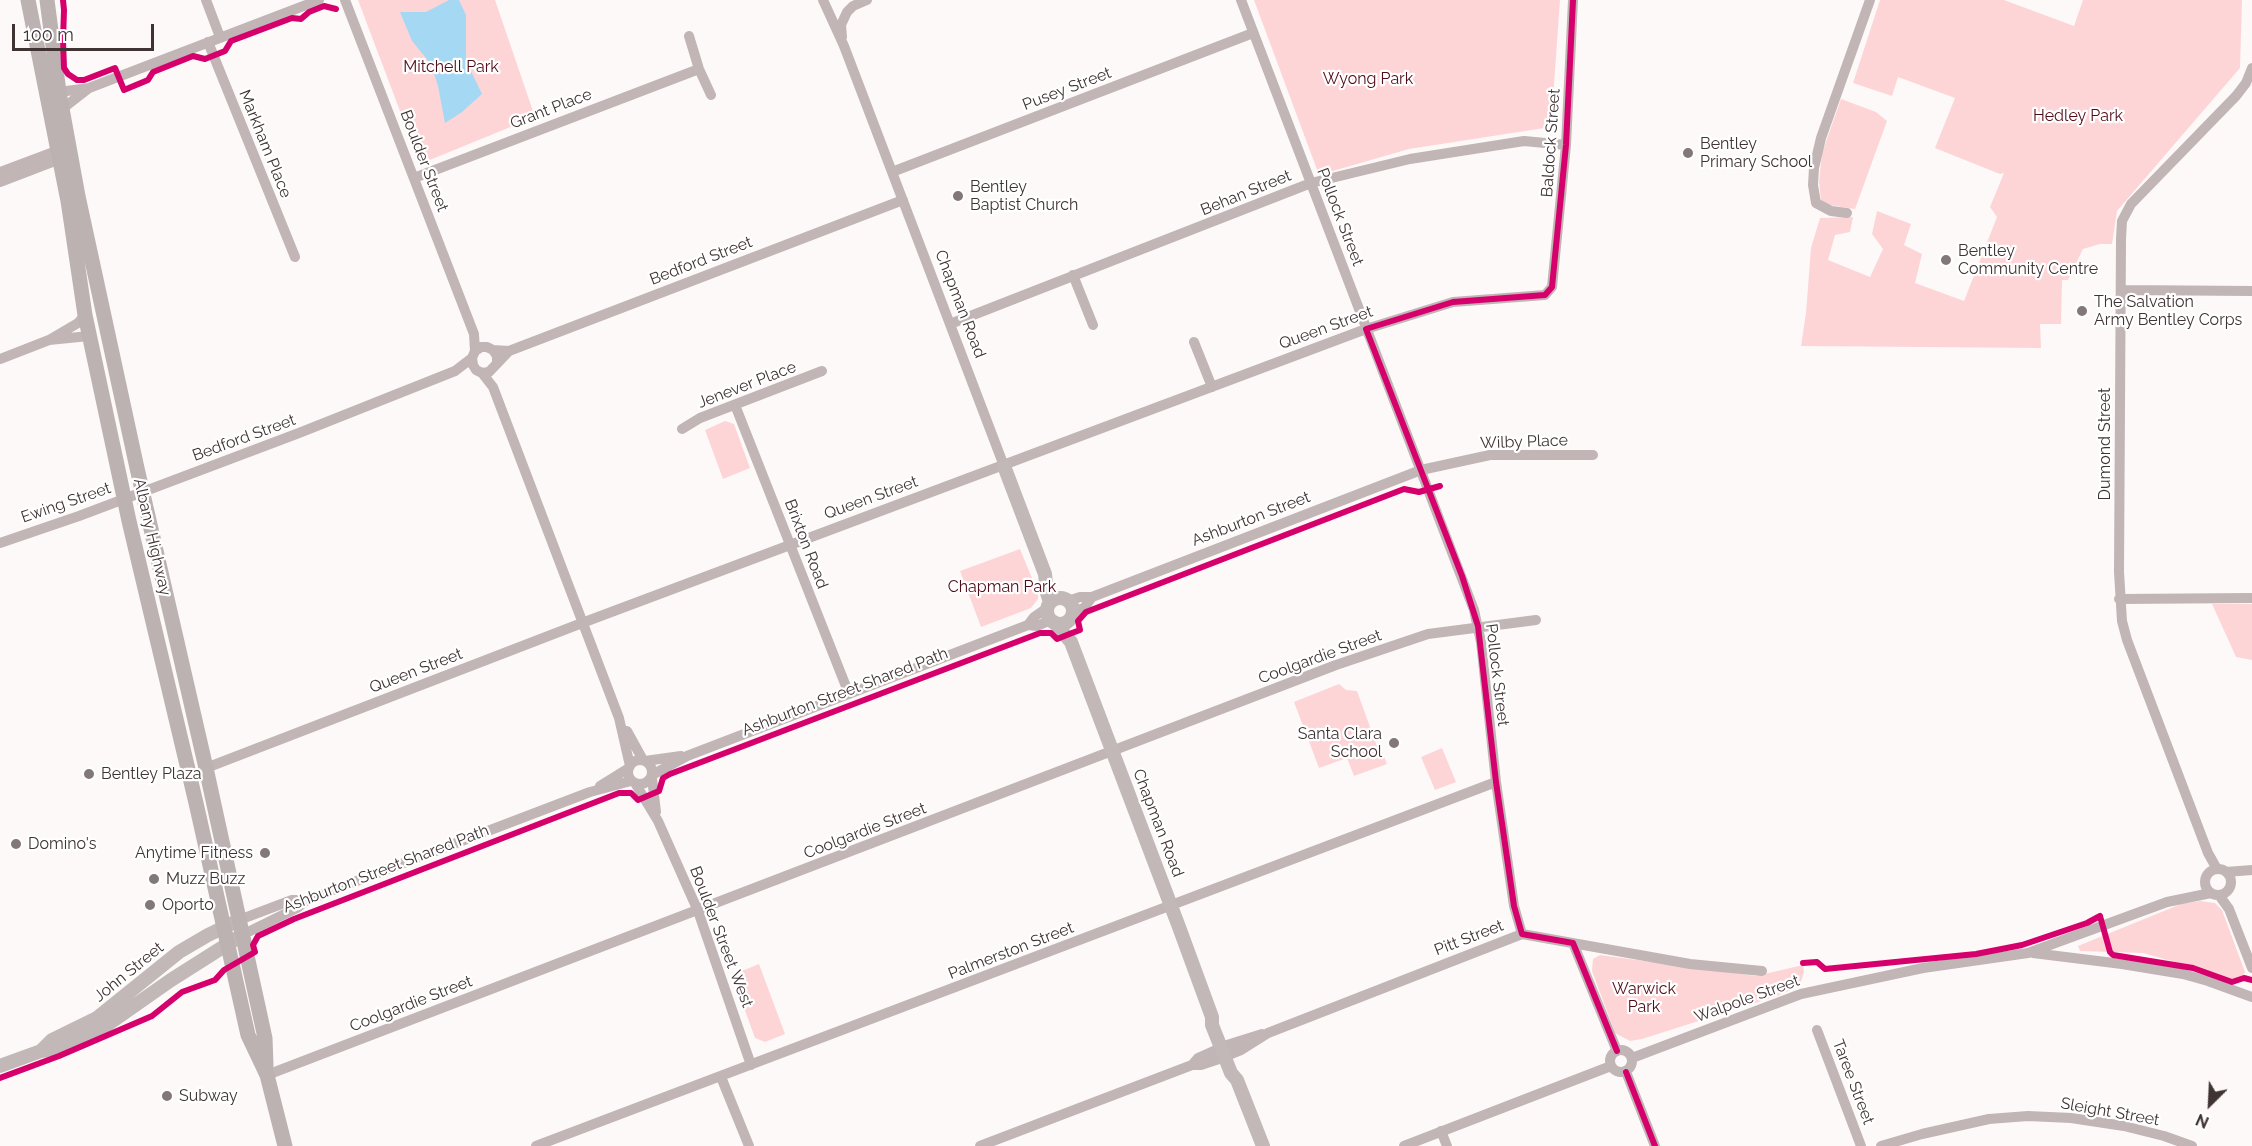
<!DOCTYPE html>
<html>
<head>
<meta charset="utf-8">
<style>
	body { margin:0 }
	#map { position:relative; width:2252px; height:1146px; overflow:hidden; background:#fdf9f9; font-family:Raleway,sans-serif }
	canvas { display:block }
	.north { position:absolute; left:2180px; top:1074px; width:60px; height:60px; -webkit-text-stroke:4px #fff; paint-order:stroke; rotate:204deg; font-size:16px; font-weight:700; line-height:24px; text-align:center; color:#403334 }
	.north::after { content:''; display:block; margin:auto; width:21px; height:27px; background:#403334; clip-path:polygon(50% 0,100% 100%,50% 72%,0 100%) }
	.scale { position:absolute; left:12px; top:24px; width:142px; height:27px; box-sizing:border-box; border:3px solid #403334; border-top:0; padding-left:8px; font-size:18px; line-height:21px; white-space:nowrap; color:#403334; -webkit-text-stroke:4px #fff; paint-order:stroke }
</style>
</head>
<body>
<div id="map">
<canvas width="2252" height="1146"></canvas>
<div class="north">N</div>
<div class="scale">100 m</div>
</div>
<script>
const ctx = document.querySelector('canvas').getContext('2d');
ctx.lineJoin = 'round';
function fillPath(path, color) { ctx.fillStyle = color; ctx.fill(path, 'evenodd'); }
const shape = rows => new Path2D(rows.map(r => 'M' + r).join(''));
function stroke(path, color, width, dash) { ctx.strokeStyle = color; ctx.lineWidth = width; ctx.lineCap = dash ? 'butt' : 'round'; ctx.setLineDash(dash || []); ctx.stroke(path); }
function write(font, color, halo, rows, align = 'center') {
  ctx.font = font + ' Raleway,sans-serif'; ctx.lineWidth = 4.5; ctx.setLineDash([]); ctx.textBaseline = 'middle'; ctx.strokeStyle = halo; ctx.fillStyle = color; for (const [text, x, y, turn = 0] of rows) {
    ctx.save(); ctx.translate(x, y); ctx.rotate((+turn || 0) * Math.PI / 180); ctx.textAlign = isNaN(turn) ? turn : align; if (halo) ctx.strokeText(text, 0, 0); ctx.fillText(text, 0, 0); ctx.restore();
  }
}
const green = shape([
	[358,0,495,0,535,117,420,164],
	[1254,0,1560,0,1551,127,1409,149,1319,175],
	[1880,0,2004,0,2074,26,2083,0,2242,0,2240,68,2117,211,2112,244,2100,244,2083,249,2068,280,2062,280,2061,324,2040,324,2041,348,1801,346,1806,313,1811,248,1820,218,1853,217,1850,232,1835,235,1828,260,1870,277,1883,249,1872,234,1877,211,1911,224,1904,245,1922,254,1915,283,1964,301,1997,217,1990,207,2004,173,2000,174,1935,148,1955,98,1898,77,1892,96,1853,83],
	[1841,99,1876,112,1887,121,1855,209,1829,205,1821,200,1819,182,1822,153],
	[725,421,734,424,750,468,723,479,705,430],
	[1020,549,1038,593,1038,599,1031,608,981,627,960,571],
	[2212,604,2252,604,2252,660,2236,657],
	[1339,684,1346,690,1357,691,1378,749,1381,749,1387,764,1354,776,1347,758,1319,768,1294,702],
	[1442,748,1456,782,1435,790,1421,757],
	[2200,901,2215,903,2222,910,2245,972,2241,979,2229,981,2196,968,2143,953,2080,951,2078,946,2181,904],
	[1600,955,1756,976,1803,965,1804,972,1801,982,1793,989,1777,996,1642,1039,1630,1041,1615,1033,1592,971,1593,959],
	[759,964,785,1034,765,1042,755,1038,732,975]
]);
const water = shape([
	[449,0,459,0,466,15,466,61,482,94,462,112,445,123,438,86,431,64,412,41,400,12,426,12]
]);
const minor = shape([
	[206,0,220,37],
	[345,0,474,334,475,351],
	[823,0,844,46,1004,466],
	[1241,0,1474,610,1481,642,1496,782,1514,906,1522,934],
	[689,36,699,69,711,95],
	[842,37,841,25,847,12,853,6,867,0],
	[208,42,295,257],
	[59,92,89,88,319,0],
	[62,109,89,88],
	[0,172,59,150],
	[892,172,1253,33],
	[414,178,699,69],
	[0,182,60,159],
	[1847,213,1831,211,1816,203,1813,185,1814,168,1821,138,1870,0],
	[1073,275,1093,325],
	[2121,290,2252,291],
	[950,324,1311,183,1410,159,1524,141,1566,145],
	[49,340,89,336],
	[1194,342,1212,387],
	[493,350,509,351,903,200],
	[0,359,49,340,78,323,85,315],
	[497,362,497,356,493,350,487,347,481,347,475,351,472,358,473,365,476,370,482,373,489,372,509,351],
	[482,373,493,387,619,718,630,766],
	[735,405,849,694],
	[682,429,700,418,822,371],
	[0,543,79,516,299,433,455,371,472,358],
	[2119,599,2252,598],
	[1068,601,1080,597,1092,597,1421,470,1490,455,1593,455],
	[1072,612,1084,608,1092,597],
	[1028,625,1034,617,1047,608],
	[627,731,643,760],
	'628 772a12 12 0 1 1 24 0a12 12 0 1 1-24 0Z',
	[645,761,681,756],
	[206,768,582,623,1366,329,1453,302,1545,295,1552,287,1566,145,1573,0],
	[652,775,687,756,1028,625,1037,626,1051,620],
	[652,778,656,812],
	[635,783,658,821,698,911,751,1065],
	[600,786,629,768],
	[2217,869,2208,853,2127,640,2122,621,2119,572,2121,239,2122,221,2131,204,2236,96,2246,83,2252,68],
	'2205 882a13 13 0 1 1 26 0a13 13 0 1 1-26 0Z',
	[2226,872,2252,870],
	[2219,895,2229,909,2252,968],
	[239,920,292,900,306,900],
	[242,935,297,908,307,900,590,792,631,781],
	[1573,943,1617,1051],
	[2033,953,2122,964,2183,974,2208,981,2252,997],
	[1817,1030,1861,1146],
	'1610 1061a11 11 0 1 1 22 0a11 11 0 1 1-22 0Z',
	[1632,1058,1801,994,1923,968,2028,953,2167,902,2211,893],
	[1192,1065,1198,1058,1227,1045,1262,1034],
	[1626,1072,1655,1146],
	[267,1075,1336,665,1428,634,1536,620],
	[721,1077,749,1146],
	[1441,1131,1447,1146],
	[536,1146,1496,782],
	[980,1146,1192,1065,1201,1065,1216,1060,1241,1050,1268,1033,1522,934,1690,964,1762,971],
	[1404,1146,1611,1066],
	[1881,1146,1922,1134,1989,1119,2028,1116,2071,1118,2124,1126,2164,1136,2192,1146]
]);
const major = shape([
	[1004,466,1045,574,1047,593,1050,602],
	'1047 611a13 13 0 1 1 26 0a13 13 0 1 1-26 0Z',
	[1054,622,1071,642,1179,927,1212,1017,1212,1025,1231,1073,1237,1080,1263,1146],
	[41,1051,52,1040,97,1018,179,952,208,935,239,920],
	[0,1066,41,1051,58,1048,104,1027,171,980,242,935]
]);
const highway = shape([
	[28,0,68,201,85,315,129,521,196,803,248,1035,267,1075,285,1146],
	[47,0,59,92,78,196,137,468,206,768,265,1038,266,1066]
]);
const cycleway = shape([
	[63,0,64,10,63,40,64,68,68,74,77,80,84,80,115,68,124,90,148,80,153,72,193,56,205,59,225,51,231,41,292,18,301,19,309,12,324,6,336,9],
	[1573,0,1566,145,1552,287,1545,295,1453,302,1366,329,1462,576,1478,626,1496,782,1514,906,1522,934,1573,943,1617,1051],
	[1803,963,1817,962,1825,969,1976,954,2022,945,2087,923,2100,916,2110,952,2113,955,2193,968,2232,982,2244,978,2252,980],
	[1626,1072,1655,1146],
	[0,1078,59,1056,152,1016,182,992,215,980,224,970,255,952,253,945,258,936,294,919,619,793,631,793,638,800,659,791,663,778,670,774,1040,633,1051,633,1057,639,1072,633,1080,630,1078,621,1086,612,1404,489,1419,492,1440,486]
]);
const markers = [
	[1688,153,6,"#827879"],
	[958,196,6,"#827879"],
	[1946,260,6,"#827879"],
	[2082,311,6,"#827879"],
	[1394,743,6,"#827879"],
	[89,774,6,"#827879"],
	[16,844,6,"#827879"],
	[265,853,6,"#827879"],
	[154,879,6,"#827879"],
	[150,905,6,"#827879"],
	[167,1096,6,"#827879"]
];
const parkNames = [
	["Mitchell Park",451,67],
	["Wyong Park",1368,79],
	["Hedley Park",2078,116],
	["Chapman Park",1002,587],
	["Warwick",1644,989],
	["Park",1644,1007]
];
const streetNames = [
	["Pusey Street",1067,89,-21],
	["Grant Place",551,109,-21],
	["Baldock Street",1551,143,-86],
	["Markham Place",265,144,68],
	["Boulder Street",424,161,69],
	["Behan Street",1246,193,-22],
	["Pollock Street",1340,217,69],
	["Bedford Street",701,261,-21],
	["Chapman Road",960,304,69],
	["Queen Street",1326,328,-20],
	["Jenever Place",747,385,-21],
	["Bedford Street",244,438,-20],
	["Wilby Place",1524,442,-2],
	["Dumond Street",2105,444,-90],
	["Queen Street",871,498,-20],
	["Ewing Street",66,503,-19],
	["Ashburton Street",1251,519,-21],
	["Albany Highway",152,537,77],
	["Brixton Road",806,544,69],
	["Coolgardie Street",1320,657,-20],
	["Queen Street",416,671,-21],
	["Pollock Street",1497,675,83],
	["Ashburton Street Shared Path",845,692,-21],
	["Chapman Road",1158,823,69],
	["Coolgardie Street",865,831,-21],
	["Ashburton Street Shared Path",386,869,-21],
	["Boulder Street West",721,937,69],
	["Pitt Street",1469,938,-21],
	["Palmerston Street",1011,951,-21],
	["John Street",129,972,-39],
	["Walpole Street",1747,999,-20],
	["Coolgardie Street",411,1004,-21],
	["Taree Street",1853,1082,69],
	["Sleight Street",2110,1112,10]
];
const poiNames = [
	["Bentley",1700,144],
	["Primary School",1700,162],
	["Bentley",970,187],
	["Baptist Church",970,205],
	["Bentley",1958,251],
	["Community Centre",1958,269],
	["The Salvation",2094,302],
	["Army Bentley Corps",2094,320],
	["Santa Clara",1382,734,"right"],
	["School",1382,752,"right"],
	["Bentley Plaza",101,774],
	["Domino's",28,844],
	["Anytime Fitness",253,853,"right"],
	["Muzz Buzz",166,879],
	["Oporto",162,905],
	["Subway",179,1096]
];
fillPath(green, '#fed5d6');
fillPath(water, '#a4d8f3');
stroke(minor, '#c1b5b6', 10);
stroke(major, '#c2b8b8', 14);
stroke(highway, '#bcb2b2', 15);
stroke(cycleway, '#d6006c', 6);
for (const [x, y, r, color] of markers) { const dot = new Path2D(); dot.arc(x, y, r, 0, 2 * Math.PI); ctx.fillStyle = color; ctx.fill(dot); stroke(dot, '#fff', 2); }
write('16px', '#510c1a', '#fff', parkNames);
write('16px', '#403334', '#fff', streetNames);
write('16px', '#403334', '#fff', poiNames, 'left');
</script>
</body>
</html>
